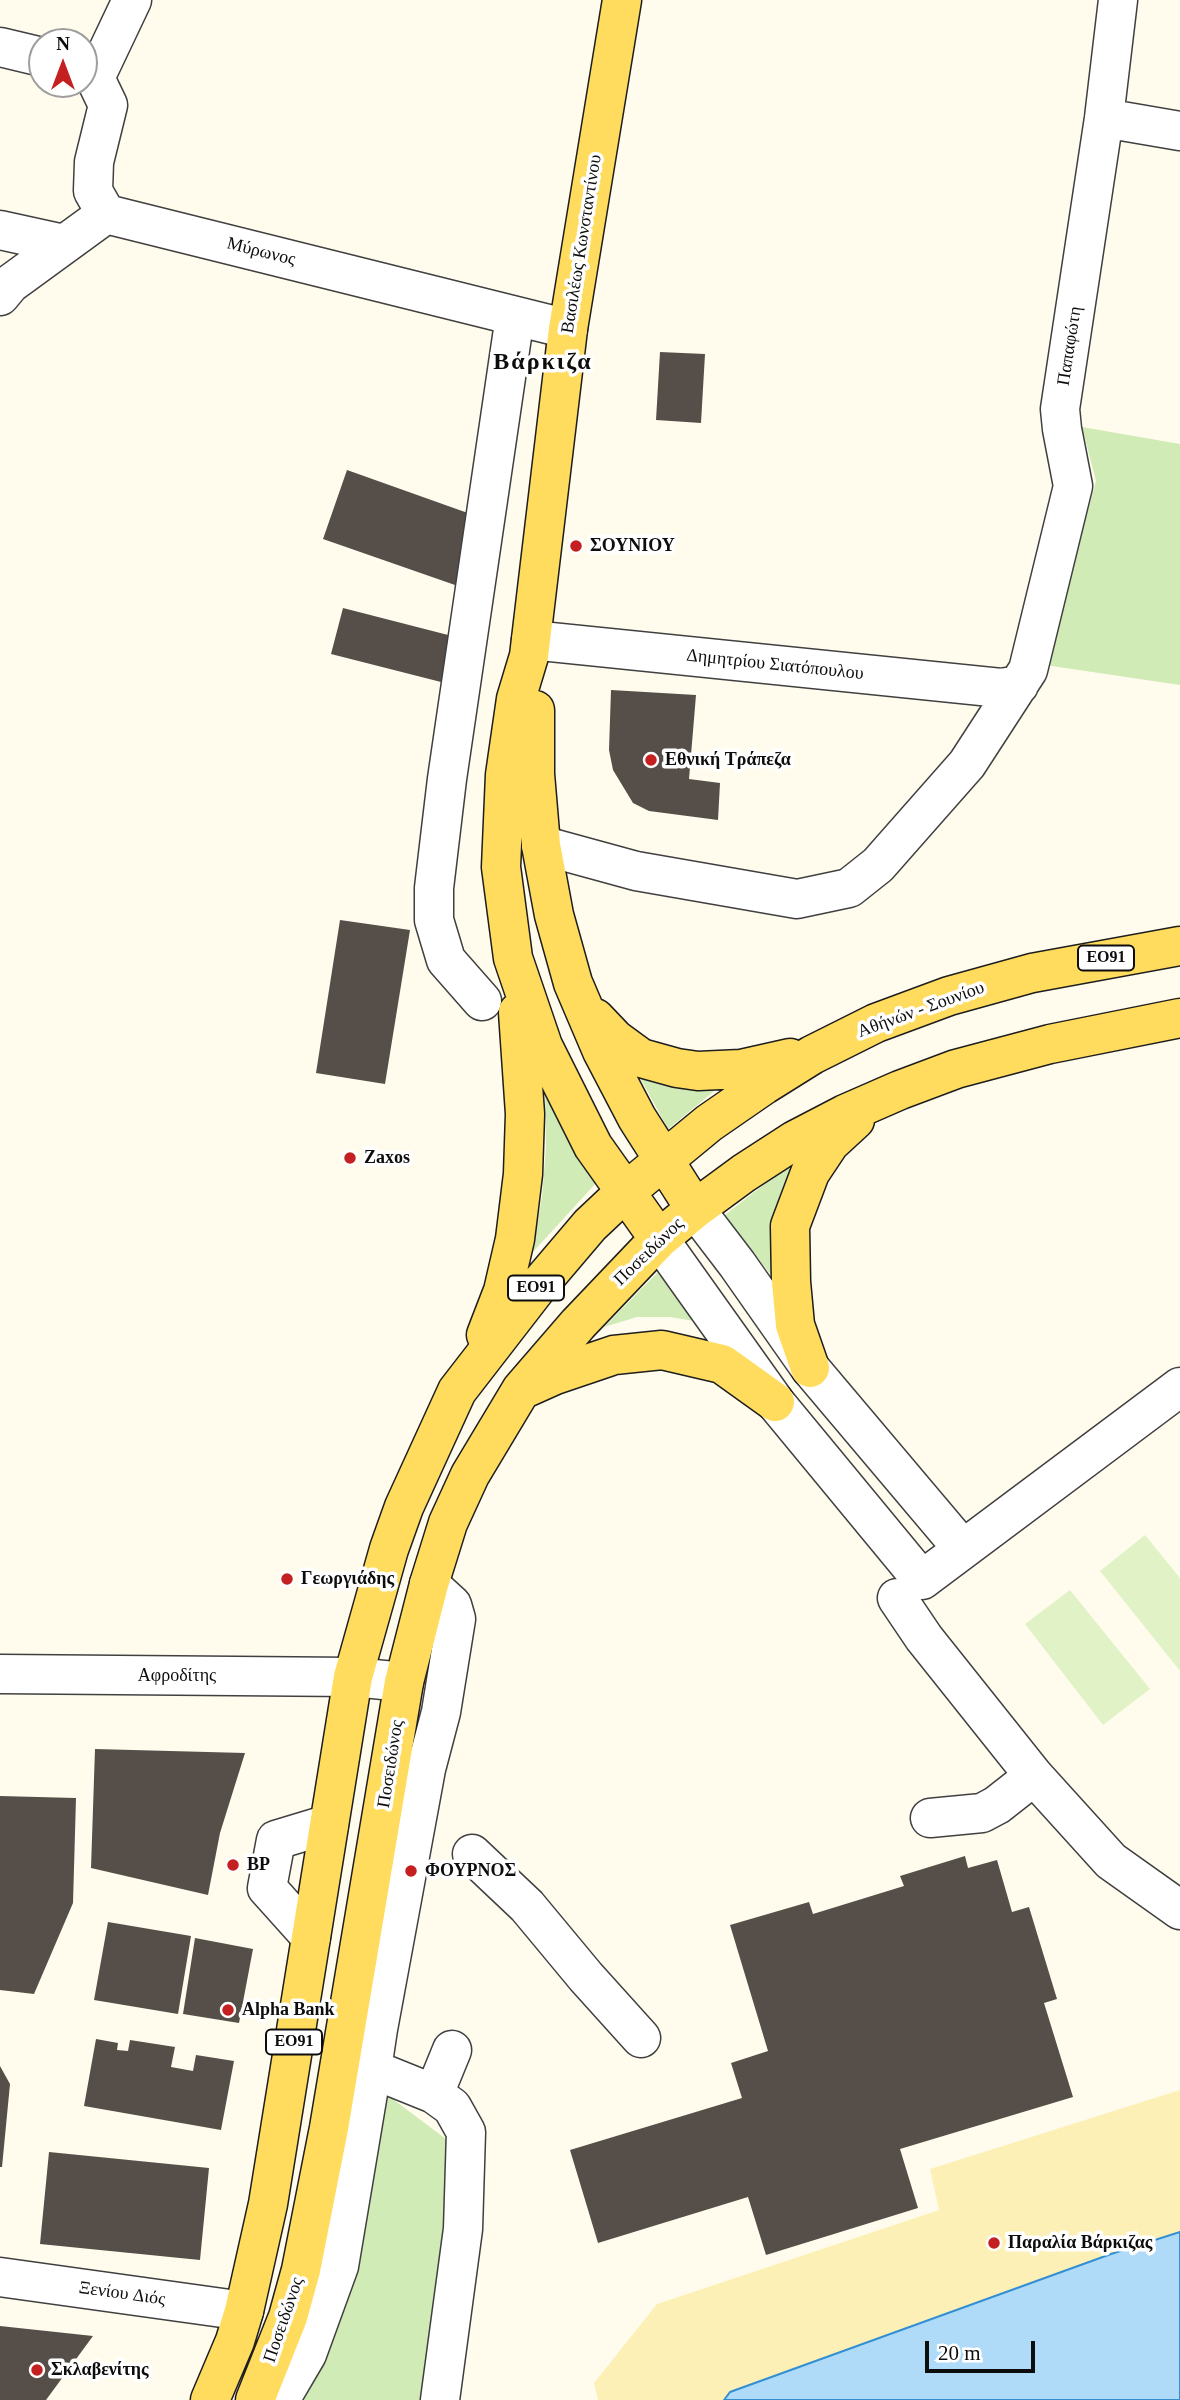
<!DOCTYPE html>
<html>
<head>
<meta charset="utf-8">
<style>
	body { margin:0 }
	#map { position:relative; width:1180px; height:2400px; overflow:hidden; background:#fffced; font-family:Georgia,serif }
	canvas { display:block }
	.north { position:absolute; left:28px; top:28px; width:70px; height:70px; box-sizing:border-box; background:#fff; border:2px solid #9e9e9e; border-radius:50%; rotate:0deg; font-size:19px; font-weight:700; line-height:28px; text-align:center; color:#0d0d0d }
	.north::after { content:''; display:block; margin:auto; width:24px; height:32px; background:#c41f21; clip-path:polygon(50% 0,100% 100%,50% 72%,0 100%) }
	.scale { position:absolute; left:925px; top:2341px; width:110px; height:32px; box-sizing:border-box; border:4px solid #0d0d0d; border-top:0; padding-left:9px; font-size:21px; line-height:24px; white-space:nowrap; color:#0d0d0d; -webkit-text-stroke:5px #fff; paint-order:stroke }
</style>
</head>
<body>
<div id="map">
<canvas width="1180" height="2400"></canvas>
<div class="north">N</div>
<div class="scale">20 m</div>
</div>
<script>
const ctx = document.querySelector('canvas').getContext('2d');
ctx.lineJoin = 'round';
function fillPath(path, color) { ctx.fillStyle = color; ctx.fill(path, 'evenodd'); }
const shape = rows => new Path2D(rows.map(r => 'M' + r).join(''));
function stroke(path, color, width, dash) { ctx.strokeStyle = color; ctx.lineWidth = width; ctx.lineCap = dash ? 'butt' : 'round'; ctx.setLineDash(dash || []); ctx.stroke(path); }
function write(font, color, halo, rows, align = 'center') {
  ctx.font = font + ' Georgia,serif'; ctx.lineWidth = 7; ctx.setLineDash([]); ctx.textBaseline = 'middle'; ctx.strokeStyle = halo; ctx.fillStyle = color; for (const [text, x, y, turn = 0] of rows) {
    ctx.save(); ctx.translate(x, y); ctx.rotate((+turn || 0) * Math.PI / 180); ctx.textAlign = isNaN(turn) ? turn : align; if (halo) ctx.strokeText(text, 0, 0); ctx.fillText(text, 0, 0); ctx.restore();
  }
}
const green = shape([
	[1082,427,1180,444,1180,685,1045,665,1096,481],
	[637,1072,718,1088,668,1129],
	[545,1086,596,1183,532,1253,542,1197,546,1148],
	[812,1151,773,1241,771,1275,725,1215,766,1183],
	[659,1271,700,1322,670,1317,637,1317,604,1327],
	[382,2091,474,2160,450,2400,298,2400]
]);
const sand = shape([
	[1180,2090,1180,2232,1111,2254,730,2392,724,2400,598,2400,594,2383,657,2304,939,2210,930,2169]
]);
const pitch = shape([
	[1145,1535,1180,1578,1180,1671,1100,1571],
	[1070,1590,1150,1689,1103,1725,1025,1624]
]);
const water = shape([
	[1180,2232,1180,2400,724,2400,730,2392,1111,2254,1180,2232]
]);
const building = shape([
	[660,352,705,354,701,423,656,420],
	[347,470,479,517,455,585,323,539],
	[343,608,452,636,441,682,331,654],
	[611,690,696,695,689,779,720,783,718,820,649,811,633,803,613,770,609,750],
	[340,920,410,930,385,1084,316,1073],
	[95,1749,245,1753,220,1833,208,1895,91,1868],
	[0,1796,76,1798,73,1903,34,1994,0,1990],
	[965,1856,968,1868,997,1860,1012,1912,1029,1907,1057,1999,1044,2003,1073,2097,900,2149,918,2208,766,2255,748,2197,598,2243,570,2150,742,2098,731,2063,768,2051,730,1925,809,1902,813,1914,904,1886,900,1876],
	[108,1922,191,1936,178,2014,94,2000],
	[195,1938,253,1949,239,2023,183,2014],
	[96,2039,118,2043,117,2050,128,2051,130,2040,175,2047,171,2067,193,2071,196,2055,234,2061,221,2130,84,2106],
	[0,2066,10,2084,2,2167,0,2167],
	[49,2152,209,2168,200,2260,40,2244],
	[0,2326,93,2336,46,2400,0,2400]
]);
const minor = shape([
	[0,47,42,57],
	[84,71,95,78,108,105,94,162,93,191,106,214,568,329],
	[95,78,132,0],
	[1104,118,1180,131],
	[0,230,64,244],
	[0,296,10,284,106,214],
	[531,640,1001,688,1019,685],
	[541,845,636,871,797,899,849,888,878,865,967,764,1028,670,1073,486,1062,429,1060,409,1104,118,1118,0],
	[482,1001,446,960,434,920,434,888,447,779,515,316],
	[695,1209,737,1264,810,1368,962,1548],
	[659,1239,775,1402,922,1580,1180,1387],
	[429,1584,452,1605,456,1619,441,1712,426,1769,378,2029,372,2069,434,2094,452,2107,466,2132,463,2229,440,2400],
	[897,1598,924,1638,1034,1776,1111,1861,1180,1910],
	[0,1674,353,1677,404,1682],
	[930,1818,982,1813,997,1805,1034,1776],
	[472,1854,527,1906,586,1977,641,2038],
	[311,1937,267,1888,276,1840,329,1824],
	[434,2094,452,2050],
	[0,2277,244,2311],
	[280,2400,307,2354,339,2266,372,2069]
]);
const major = shape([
	[622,0,568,329,529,656,516,699,505,775,501,867,513,958,543,1046,593,1146,659,1239],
	[535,710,535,774,541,845,554,915,573,983,602,1051,637,1118,695,1209],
	[595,1018,615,1039,641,1058,677,1068,698,1071,741,1069,790,1058],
	[486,1335,503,1291,515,1239,523,1174,525,1114,518,1012],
	[810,1368,795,1325,791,1282,790,1226,810,1173,830,1143,855,1120],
	[526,1388,555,1375,614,1355,662,1350,722,1364,775,1402],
	[210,2400,235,2341,244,2311,268,2204,353,1677,389,1549,404,1507,457,1391,539,1285,590,1225,624,1193,709,1123,764,1085,812,1055,876,1023,949,996,1032,973,1180,946],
	[255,2400,288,2317,301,2270,329,2128,404,1682,429,1584,448,1523,470,1475,521,1390,578,1324,659,1239,695,1209,744,1173,795,1140,845,1114,900,1090,956,1069,1050,1044,1180,1018]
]);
const markers = [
	[576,546,7,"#c41f21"],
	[651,760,7,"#c41f21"],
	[350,1158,7,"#c41f21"],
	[287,1579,7,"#c41f21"],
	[233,1865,7,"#c41f21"],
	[411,1871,7,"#c41f21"],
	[228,2010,7,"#c41f21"],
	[994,2243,7,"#c41f21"],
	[37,2370,7,"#c41f21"]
];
const shields = [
	[1106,958,56],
	[536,1288,56],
	[294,2042,56]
];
const shieldNames = [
	["ΕΟ91",1106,958],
	["ΕΟ91",536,1288],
	["ΕΟ91",294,2042]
];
const streetNames = [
	["Βασιλέως Κωνσταντίνου",582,244,-81],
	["Μύρωνος",261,252,14],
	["Παπαφώτη",1070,346,-81],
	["Δημητρίου Σιατόπουλου",775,665,6],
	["Αθήνών - Σουνίου",921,1010,-20],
	["Ποσειδώνος",649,1252,-44],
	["Αφροδίτης",177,1676],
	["Ποσειδώνος",391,1764,-81],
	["Ξενίου Διός",122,2294,8],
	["Ποσειδώνος",284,2320,-71]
];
const poiNames = [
	["ΣΟΥΝΙΟΥ",590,546],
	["Εθνική Τράπεζα",665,760],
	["Zaxos",364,1158],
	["Γεωργιάδης",301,1579],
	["BP",247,1865],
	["ΦΟΥΡΝΟΣ",425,1871],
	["Alpha Bank",242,2010],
	["Παραλία Βάρκιζας",1008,2243],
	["Σκλαβενίτης",51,2370]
];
const districtNames = [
	["Βάρκιζα",543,363]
];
fillPath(green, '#d0ebb5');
fillPath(sand, '#fdf0b7');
fillPath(pitch, '#e2f2c7');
fillPath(water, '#afdbf9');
stroke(water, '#338fd3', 2);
fillPath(building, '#564f49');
stroke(minor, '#404040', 41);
stroke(major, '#1e1e1e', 41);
stroke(minor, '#fff', 38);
stroke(major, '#ffdc5e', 38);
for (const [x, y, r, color] of markers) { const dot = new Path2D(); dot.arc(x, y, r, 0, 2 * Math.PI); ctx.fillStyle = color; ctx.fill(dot); stroke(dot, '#fff', 2.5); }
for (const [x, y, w] of shields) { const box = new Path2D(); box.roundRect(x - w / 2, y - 12.5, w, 25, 5); ctx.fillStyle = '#fff'; ctx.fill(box); stroke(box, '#0d0d0d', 2); }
write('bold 16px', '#0d0d0d', null, shieldNames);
write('18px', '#0d0d0d', '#fff', streetNames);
write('bold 18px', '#0d0d0d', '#fff', poiNames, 'left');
ctx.letterSpacing = '2px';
write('bold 24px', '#0d0d0d', '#fff', districtNames);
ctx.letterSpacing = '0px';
</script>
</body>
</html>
